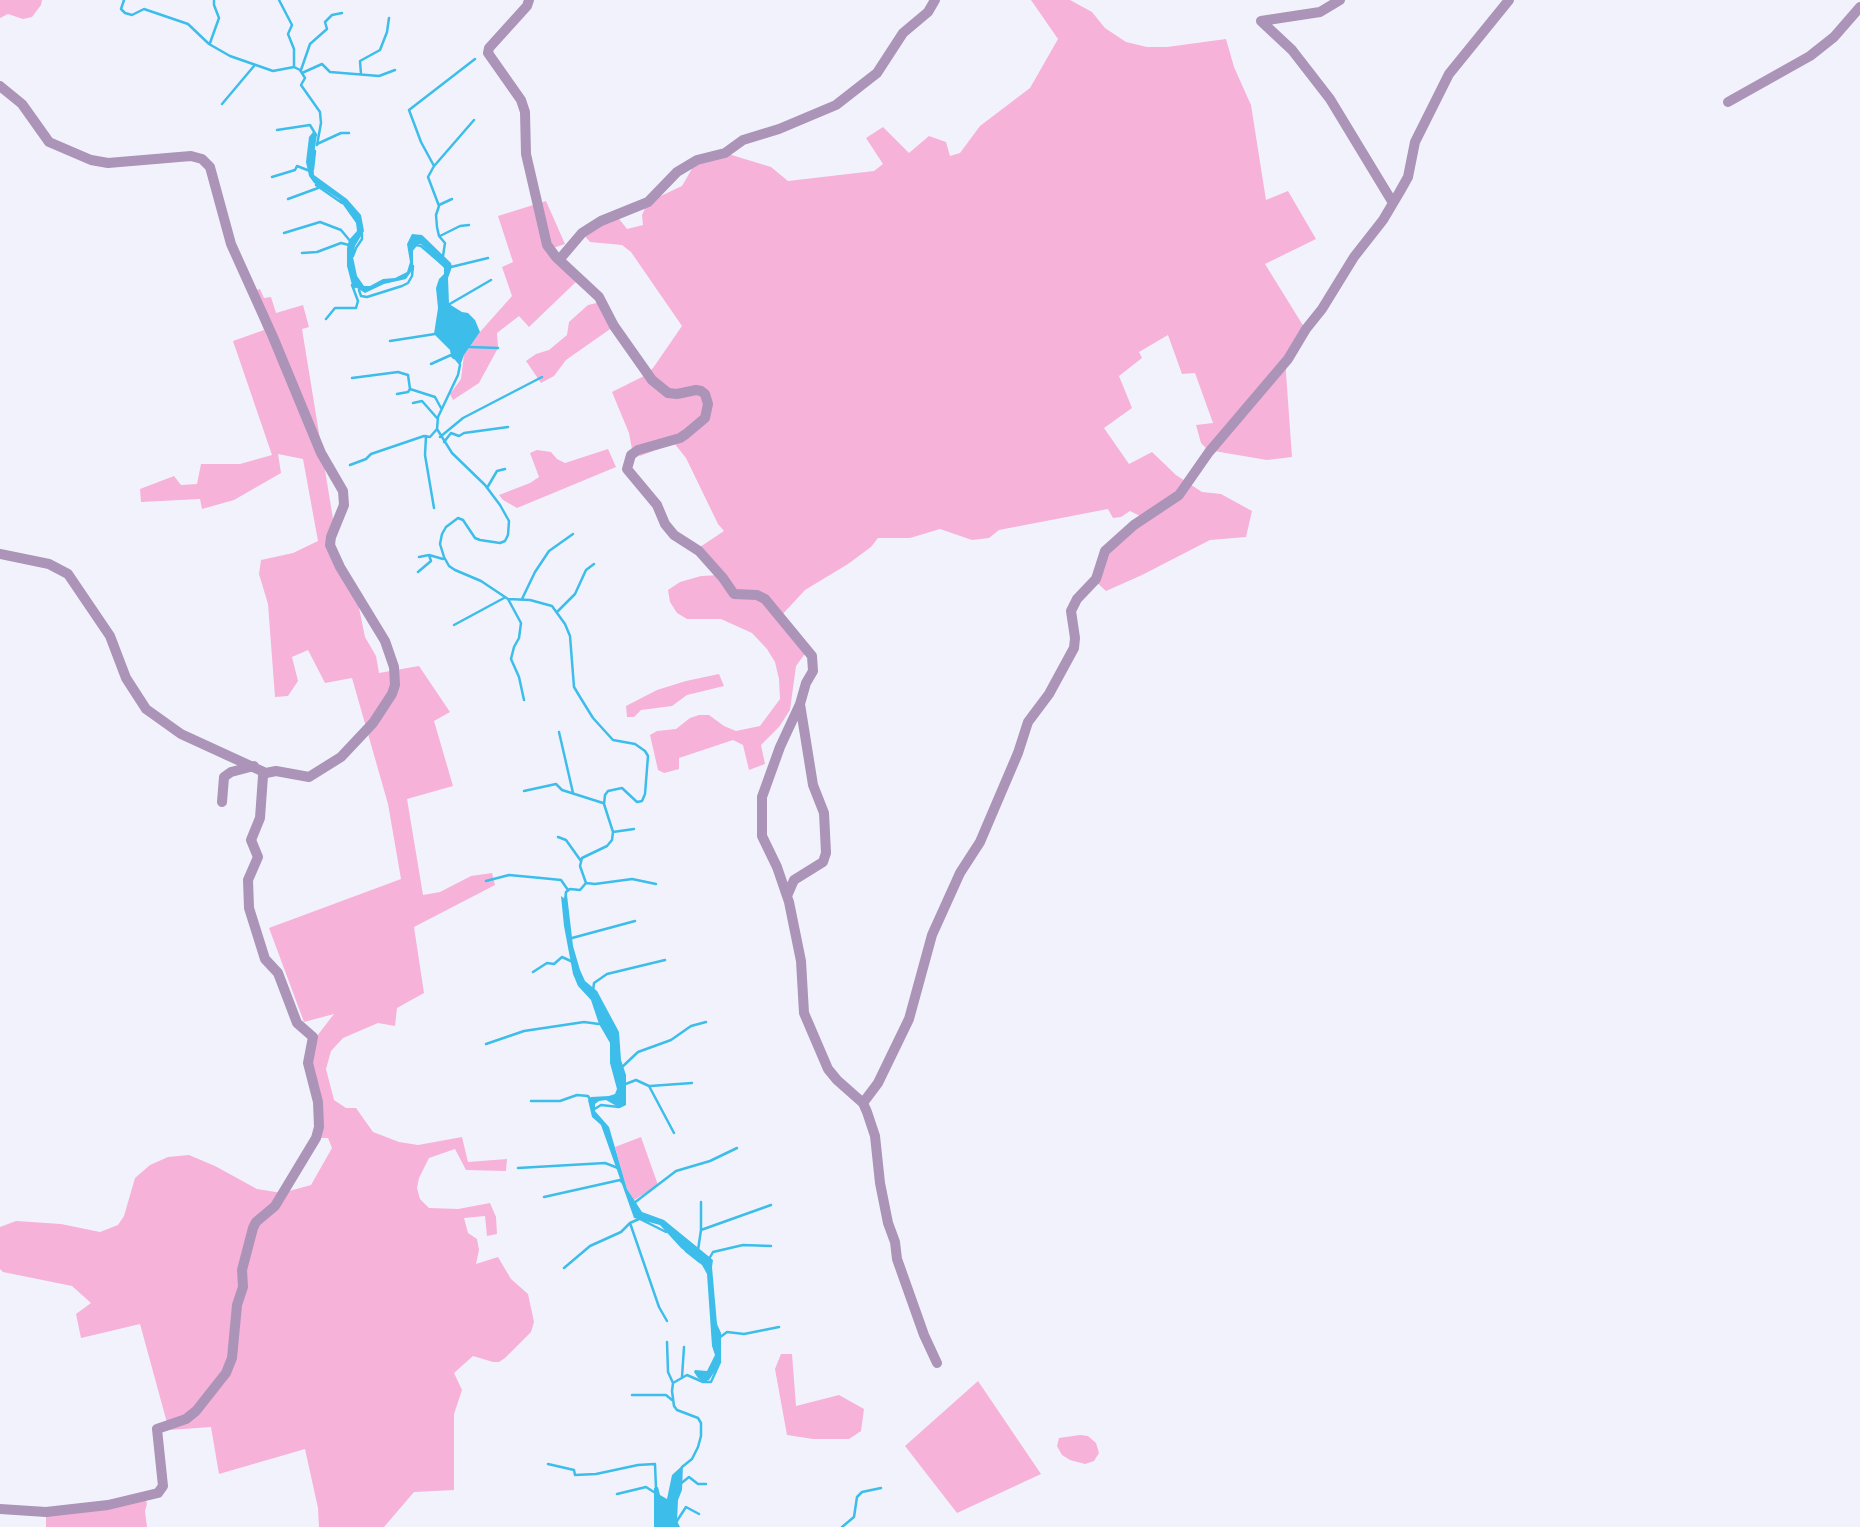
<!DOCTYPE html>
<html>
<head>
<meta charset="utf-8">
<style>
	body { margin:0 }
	canvas { display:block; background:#f2f2fc }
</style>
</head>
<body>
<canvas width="1860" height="1527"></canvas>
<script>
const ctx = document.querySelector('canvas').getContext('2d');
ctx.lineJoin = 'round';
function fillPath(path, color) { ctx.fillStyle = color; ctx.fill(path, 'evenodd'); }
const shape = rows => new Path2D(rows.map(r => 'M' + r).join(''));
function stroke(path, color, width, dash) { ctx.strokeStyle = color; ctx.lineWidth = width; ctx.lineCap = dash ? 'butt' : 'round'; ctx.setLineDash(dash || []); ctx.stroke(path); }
const green = shape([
	[0,0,42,0,41,5,32,17,23,19,8,14,0,18],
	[1031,0,1070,0,1092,12,1105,28,1126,42,1147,47,1167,47,1226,39,1234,67,1251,105,1266,200,1288,191,1316,239,1265,264,1304,327,1285,359,1292,457,1267,460,1208,450,1201,443,1196,425,1213,423,1195,373,1182,374,1168,335,1139,352,1142,358,1119,376,1132,408,1104,428,1129,464,1152,452,1176,475,1202,492,1221,494,1252,511,1246,537,1210,540,1142,575,1106,591,1093,579,1097,563,1140,516,1130,511,1121,517,1113,518,1108,509,999,530,989,538,972,540,940,529,910,538,878,538,871,547,848,564,805,590,780,617,807,651,796,666,790,710,779,727,761,745,765,764,749,770,743,745,733,740,679,758,679,769,664,773,658,770,650,735,657,731,676,729,690,718,699,715,709,715,724,726,736,731,760,726,780,699,779,679,775,662,767,649,752,633,721,619,687,619,677,613,670,602,668,590,680,582,701,576,721,575,697,549,724,531,718,524,686,458,674,443,640,456,632,449,629,433,612,392,644,376,653,368,682,326,631,252,622,245,590,242,582,233,616,215,627,229,643,225,642,215,648,202,682,186,697,160,725,153,771,167,788,181,874,171,883,164,866,138,883,127,909,153,929,136,946,142,950,156,960,153,980,126,1030,88,1058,39],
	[546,201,565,244,550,249,579,279,529,327,519,316,497,333,498,348,479,383,453,400,450,394,461,379,464,355,480,332,512,296,502,267,513,262,498,216],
	[260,289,264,298,271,297,276,313,303,305,309,327,302,329,334,525,329,533,358,603,365,637,376,656,379,673,419,666,450,712,434,721,453,786,407,799,423,895,440,892,471,876,492,873,495,885,414,927,424,993,397,1008,395,1026,378,1023,343,1038,331,1051,326,1069,334,1100,346,1108,356,1108,373,1132,399,1142,418,1145,462,1137,468,1162,507,1159,506,1171,466,1170,455,1149,429,1158,419,1178,417,1188,420,1199,429,1208,458,1209,490,1203,496,1217,497,1234,487,1236,485,1216,464,1218,468,1233,477,1239,479,1250,476,1264,498,1257,511,1279,528,1294,534,1322,531,1332,505,1358,499,1362,493,1362,473,1356,454,1373,462,1390,454,1414,454,1490,414,1492,384,1527,319,1527,318,1508,305,1449,219,1474,211,1427,169,1430,140,1324,81,1338,76,1314,91,1303,72,1286,3,1272,0,1269,0,1227,16,1221,61,1224,100,1232,118,1225,124,1216,135,1178,150,1165,168,1157,189,1155,215,1166,257,1189,282,1193,311,1185,332,1148,328,1138,316,1138,310,1045,334,1014,304,1022,269,928,401,879,388,804,352,678,325,683,308,650,292,657,298,681,288,696,275,697,268,604,259,574,261,560,293,553,318,541,303,459,278,454,281,473,234,500,202,509,200,499,141,502,140,489,174,476,181,485,197,484,201,464,240,464,272,455,233,341,264,330,250,292],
	[601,302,613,327,566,360,554,376,541,383,526,361,536,354,549,350,567,335,569,322,588,305],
	[608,449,616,467,517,508,503,500,499,495,530,483,539,477,530,453,537,450,551,452,557,459,565,463],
	[719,674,724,686,687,695,672,706,641,710,634,717,627,717,626,706,657,690,686,681],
	[641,1137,658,1185,634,1200,627,1189,615,1147],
	[781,1354,792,1354,796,1406,839,1395,864,1409,861,1431,849,1439,813,1439,787,1435,775,1369],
	[978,1381,1041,1474,957,1513,905,1446],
	[1080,1435,1088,1436,1096,1443,1099,1453,1094,1461,1085,1464,1070,1460,1062,1455,1057,1446,1059,1438],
	[145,1497,147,1504,145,1511,147,1527,46,1527,46,1512]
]);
const water = shape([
	[313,132,317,134,313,162,314,175,347,199,361,215,364,231,355,246,353,257,357,276,364,286,370,286,383,279,395,278,407,272,410,262,407,244,412,234,422,235,451,263,452,267,448,278,449,304,462,312,468,313,475,320,480,332,464,355,460,366,451,355,450,350,434,334,438,308,436,288,439,279,444,274,444,268,421,244,417,244,413,248,413,269,406,279,384,284,365,293,352,285,347,266,347,248,349,240,357,231,356,223,339,199,314,183,309,176,306,162,309,137],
	[567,895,573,946,580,970,585,981,597,991,619,1032,621,1060,626,1075,626,1105,620,1108,606,1100,599,1101,595,1104,595,1111,609,1127,627,1189,642,1212,664,1220,713,1260,712,1267,717,1324,721,1333,721,1362,709,1380,704,1382,698,1378,694,1372,695,1370,707,1371,715,1355,712,1346,707,1274,702,1265,681,1248,660,1225,634,1218,601,1125,592,1117,588,1100,591,1097,609,1096,615,1094,617,1089,610,1063,610,1043,599,1024,591,1000,578,986,573,974,564,926,561,896,565,899],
	[683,1465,682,1490,678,1500,677,1521,680,1527,654,1527,654,1488,658,1487,660,1495,667,1499,672,1475]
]);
const stream = shape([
	[124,0,121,9,125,13,132,15,144,9,188,24,209,44,230,56,273,71,294,67,300,70,305,78,301,85,320,112,321,123,317,145],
	[279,0,292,25,288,34,294,49,294,67],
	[210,43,219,18,214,5,214,0],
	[301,70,310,44,327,29,325,22,332,15,342,13],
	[302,73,322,64,330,72,379,76,395,70],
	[361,74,360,61,380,50,387,32,389,18],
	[222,104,254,66],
	[277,130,310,125,316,135],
	[317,144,341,133,349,133],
	[435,165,474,120],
	[313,169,315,151],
	[272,177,295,170,297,166,310,171],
	[316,185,342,203],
	[288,199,318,188],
	[439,205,452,199],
	[284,233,320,222,341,230,351,242],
	[440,236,460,226,469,225],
	[412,250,416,245,421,246,442,264],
	[302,253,317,252,341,243,349,245],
	[353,256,356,248,362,239,362,234],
	[443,256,445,243,439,236,437,227,436,215,439,206,428,177,434,166,421,142,409,110,475,59],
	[451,267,488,258],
	[359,290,361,296,367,297,402,286,408,283,412,276,413,266],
	[448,305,491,280],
	[326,319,335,308,356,308,358,301,352,285,355,287],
	[390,341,435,334],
	[470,347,498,348],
	[431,364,451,355,454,358],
	[460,365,458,375,438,417,437,429,452,453,485,485,500,505,509,521,508,535,505,541,500,543,480,540,475,538,463,520,458,518,446,527,442,534,440,544,444,557,449,566,455,570,481,581,508,599,530,600,552,606,565,624,570,636,574,687,580,697,593,718,613,740,635,744,645,751,648,756,645,794,642,801,637,802,622,788,608,791,605,795,604,804,613,832,612,840,607,846,582,858,580,866,586,883,580,890,570,889,566,892,565,901],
	[352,378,398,372,408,375,410,389,435,397,441,408],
	[397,394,408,392,410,389],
	[413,403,422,401,437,418],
	[426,436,425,455,434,508],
	[440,437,463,418,542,377],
	[444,442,451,433,459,436,464,433,508,427],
	[350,465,366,459,371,454,424,436,430,437,437,429],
	[487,488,497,471,505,469],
	[419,557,429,555,443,559],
	[418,572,431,561,429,555],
	[508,599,521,623,519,638,514,647,511,659,519,677,524,700],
	[522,599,535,572,549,551,573,534],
	[557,612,575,594,586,570,594,564],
	[454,625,504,598],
	[559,732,573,793],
	[524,791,556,784,562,790,603,803],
	[613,832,634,829],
	[558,837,566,840,581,861],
	[486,881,509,875,541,878,561,880,568,890],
	[586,883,595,884,632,879,656,884],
	[572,938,635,921],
	[533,972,547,963,554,964,562,957,573,962],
	[593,991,594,983,607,974,665,960],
	[486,1044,524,1031,584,1022,599,1024],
	[621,1068,638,1052,671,1040,691,1026,706,1022],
	[623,1085,636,1080,649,1086,674,1133],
	[650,1086,692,1083],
	[531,1101,560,1101,577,1095,588,1096,591,1101],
	[593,1110,601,1105,619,1107],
	[518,1168,605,1163,618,1168],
	[544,1197,620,1180,622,1182],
	[634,1203,676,1171,710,1161,737,1148],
	[638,1218,666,1232],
	[630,1223,659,1307,667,1321],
	[701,1230,701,1202],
	[698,1250,701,1230,771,1205],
	[686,1251,700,1262],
	[709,1259,713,1252,743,1245,771,1246],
	[564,1268,590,1246,621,1232,630,1223,639,1219],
	[719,1338,727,1332,744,1334,779,1327],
	[667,1342,668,1372,673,1383],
	[682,1377,684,1347],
	[632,1395,666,1395,672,1400],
	[548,1464,574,1470,575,1475,596,1474,638,1465,655,1464,656,1488],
	[682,1467,692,1459,698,1447,701,1436,701,1423,698,1418,677,1410,674,1406,672,1391,673,1383,687,1375,703,1382,711,1382,720,1362],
	[679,1485,689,1477,698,1484,706,1484],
	[617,1494,646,1487,657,1494],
	[673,1527,686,1507,699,1514],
	[842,1527,854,1517,857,1497,862,1492,881,1488]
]);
const minor = shape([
	[529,0,527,6,489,48,488,53,521,100,525,112,526,154,547,245,556,257,599,297,614,326,652,380,668,393,677,394,696,390,701,391,705,394,708,404,705,418,686,434,680,438,638,450,631,455,627,469,657,505,665,524,674,535,699,551,723,578,734,594,757,595,765,599,812,656,813,671,806,683,800,704,780,747,762,797,762,836,777,867,789,902,801,961,804,1013,828,1069,837,1080,863,1103,867,1112,875,1136,880,1183,888,1223,895,1242,897,1259,924,1335,937,1363],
	[1261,21,1292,50,1330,99,1393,203],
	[1261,21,1320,12,1340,0],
	[0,86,22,104,49,142,91,160,108,163,191,156,202,159,210,167,231,244,273,337,321,453,343,491,344,505,331,537,330,545,340,567,385,641,394,667,395,685,392,694,373,723,341,757,309,777,276,771,266,773,263,776,260,818,251,840,258,857,248,880,249,908,265,959,278,973,297,1023,313,1037,308,1063,318,1102,319,1127,316,1138,275,1206,256,1222,253,1228,242,1270,243,1287,237,1305,232,1358,226,1373,196,1411,186,1419,157,1429,163,1486,158,1493,108,1505,46,1512,0,1509],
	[1728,102,1810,56,1834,37,1860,7],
	[559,260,582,233,601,221,648,202,677,172,697,160,725,153,743,140,779,129,836,105,877,73,903,33,928,12,935,0],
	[0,554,49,564,68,574,110,636,126,678,146,709,181,734,266,773],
	[222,802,224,777,231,772,254,766],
	[787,896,794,880,823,862,826,853,824,813,813,785,800,704],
	[863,1103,878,1083,909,1019,932,935,960,873,980,842,1018,753,1028,722,1049,694,1074,648,1075,638,1071,611,1077,599,1096,579,1105,551,1134,525,1179,495,1209,452,1288,359,1306,329,1322,309,1354,257,1383,220,1399,193,1408,177,1415,142,1449,74,1509,0]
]);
fillPath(green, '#f7b2da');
fillPath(water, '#3dbdea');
stroke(stream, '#3dbdea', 2.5);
stroke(minor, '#ab94b7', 10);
</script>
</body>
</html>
